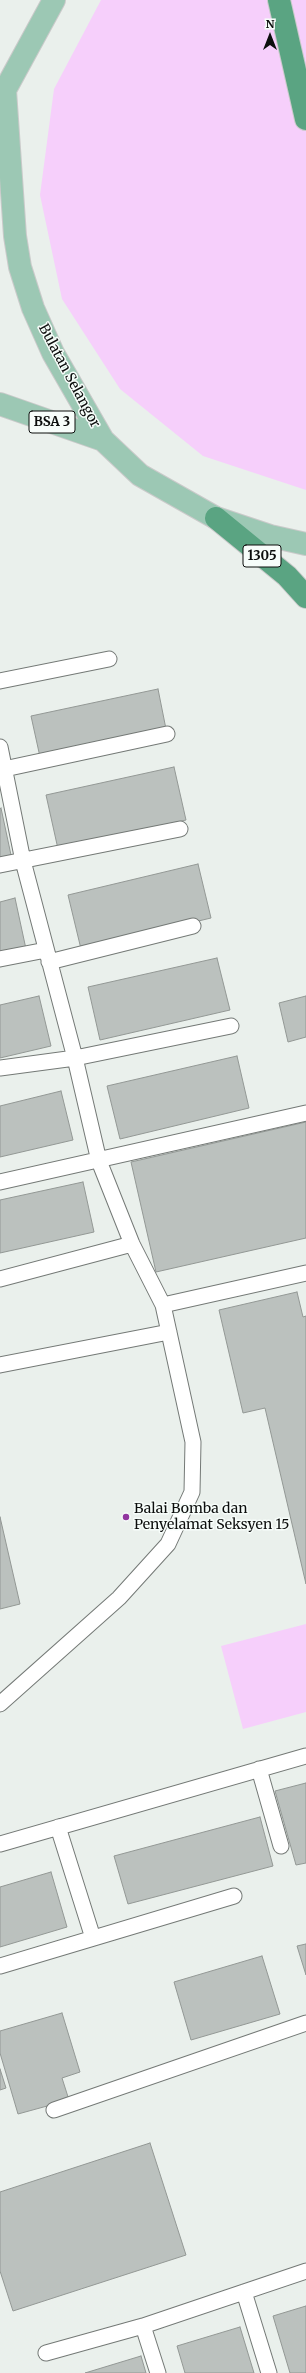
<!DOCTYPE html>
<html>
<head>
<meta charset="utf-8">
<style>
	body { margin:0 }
	#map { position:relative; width:306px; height:2373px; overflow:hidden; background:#eaf0ec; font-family:Merriweather,serif }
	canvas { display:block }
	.north { position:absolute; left:250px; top:16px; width:40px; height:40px; -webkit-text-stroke:3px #f7fdfa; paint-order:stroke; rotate:0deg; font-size:11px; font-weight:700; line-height:16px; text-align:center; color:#0c0e0d }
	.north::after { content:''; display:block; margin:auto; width:14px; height:18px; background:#0c0e0d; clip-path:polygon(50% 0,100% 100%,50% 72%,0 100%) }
</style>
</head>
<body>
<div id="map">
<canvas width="306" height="2373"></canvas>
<div class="north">N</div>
</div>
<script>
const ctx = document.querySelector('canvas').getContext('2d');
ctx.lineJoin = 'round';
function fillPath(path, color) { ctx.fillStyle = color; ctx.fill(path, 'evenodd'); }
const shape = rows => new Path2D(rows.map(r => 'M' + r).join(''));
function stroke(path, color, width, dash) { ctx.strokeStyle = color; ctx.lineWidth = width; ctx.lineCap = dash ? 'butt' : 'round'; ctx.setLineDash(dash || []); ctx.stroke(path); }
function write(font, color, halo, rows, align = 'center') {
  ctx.font = font + ' Merriweather,serif'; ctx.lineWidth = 3; ctx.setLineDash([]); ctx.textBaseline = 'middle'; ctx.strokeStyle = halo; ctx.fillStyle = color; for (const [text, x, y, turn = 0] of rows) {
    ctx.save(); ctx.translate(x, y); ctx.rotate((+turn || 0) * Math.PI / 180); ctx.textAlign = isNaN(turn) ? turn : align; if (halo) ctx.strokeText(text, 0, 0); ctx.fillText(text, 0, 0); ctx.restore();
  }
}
const green = shape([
	[101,0,306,0,306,490,203,456,120,389,62,299,40,195,54,89],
	[306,1624,306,1712,243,1729,221,1646]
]);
const building = shape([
	[158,689,168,739,42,766,31,716,158,689],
	[174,767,186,820,58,849,46,795,174,767],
	[1,808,11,855,0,858,0,809,1,808],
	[198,864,211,918,81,949,68,895,198,864],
	[15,898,26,949,0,955,0,902,15,898],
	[217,958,230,1010,100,1040,88,987,217,958],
	[39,996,51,1046,0,1058,0,1005,39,996],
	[306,996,306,1037,288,1042,279,1003,306,996],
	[237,1056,249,1108,120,1139,107,1086,237,1056],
	[61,1091,73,1140,0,1157,0,1106,61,1091],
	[306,1122,306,1238,156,1272,131,1162,306,1122],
	[83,1182,94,1232,0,1253,0,1200,83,1182],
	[297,1292,303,1317,306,1316,306,1584,265,1408,243,1413,219,1310,297,1292],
	[0,1517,20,1604,0,1609,0,1517],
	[306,1783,306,1863,296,1865,275,1791,306,1783],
	[260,1817,273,1866,128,1904,114,1856,260,1817],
	[51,1872,67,1927,0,1947,0,1887,51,1872],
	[306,1944,306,1975,297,1946,306,1944],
	[262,1956,280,2014,191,2040,174,1982,262,1956],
	[62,2013,80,2072,62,2078,69,2100,18,2114,0,2053,0,2031,62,2013],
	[0,2069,6,2088,0,2090,0,2069],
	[150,2143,186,2255,13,2311,0,2271,0,2192,150,2143],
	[306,2306,306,2373,290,2373,273,2316,306,2306],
	[240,2327,254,2373,185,2373,177,2346,240,2327],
	[141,2356,146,2373,85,2373,141,2356]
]);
const lane = shape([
	[0,681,109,659],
	[0,747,23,861,75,1058,99,1161,132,1244,163,1305,193,1442,192,1492,168,1544,119,1598,0,1704],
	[0,770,167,734],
	[0,865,180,829],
	[0,959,46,950],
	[49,962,193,926],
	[0,1068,75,1058,231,1026],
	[0,1182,306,1113],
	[0,1279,132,1244],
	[163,1305,306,1273],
	[0,1365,169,1332],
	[259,1769,281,1846],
	[58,1827,93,1938],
	[0,1844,306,1756],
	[0,1966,234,1896],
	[54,2110,306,2023],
	[244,2292,269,2373],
	[143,2326,158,2373],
	[46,2353,143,2326,306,2271]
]);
const primary = shape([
	[54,0,5,90,15,236,20,267,33,308,53,353,103,440,140,475,216,518,270,536,306,544],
	[0,404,103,440]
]);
const highway = shape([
	[279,0,306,119],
	[216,518,287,576,306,597]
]);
const markers = [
	[126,1517,4,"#91359f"]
];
const shields = [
	[52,422,46],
	[262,556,38]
];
const shieldNames = [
	["BSA 3",52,422],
	["1305",262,556]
];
const streetNames = [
	["Bulatan Selangor",69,376,62]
];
const poiNames = [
	["Balai Bomba dan",134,1509],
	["Penyelamat Seksyen 15",134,1525]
];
fillPath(green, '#f6cffb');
fillPath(building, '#bbc1be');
stroke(building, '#939895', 1);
stroke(lane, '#747976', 17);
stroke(primary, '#cacaca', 24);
stroke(highway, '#cacaca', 24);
stroke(lane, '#fff', 15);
stroke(primary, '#9cc8b4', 22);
stroke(highway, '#5aa482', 22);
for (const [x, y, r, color] of markers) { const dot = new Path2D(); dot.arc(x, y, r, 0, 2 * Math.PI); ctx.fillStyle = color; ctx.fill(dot); stroke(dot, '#f7fdfa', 1.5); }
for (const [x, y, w] of shields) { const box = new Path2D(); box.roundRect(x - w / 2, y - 11, w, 22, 3); ctx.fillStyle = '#f7fdfa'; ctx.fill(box); stroke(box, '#0c0e0d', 1); }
write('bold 13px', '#0c0e0d', null, shieldNames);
write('14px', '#0c0e0d', '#f7fdfa', streetNames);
write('14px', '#0c0e0d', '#f7fdfa', poiNames, 'left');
</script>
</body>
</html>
